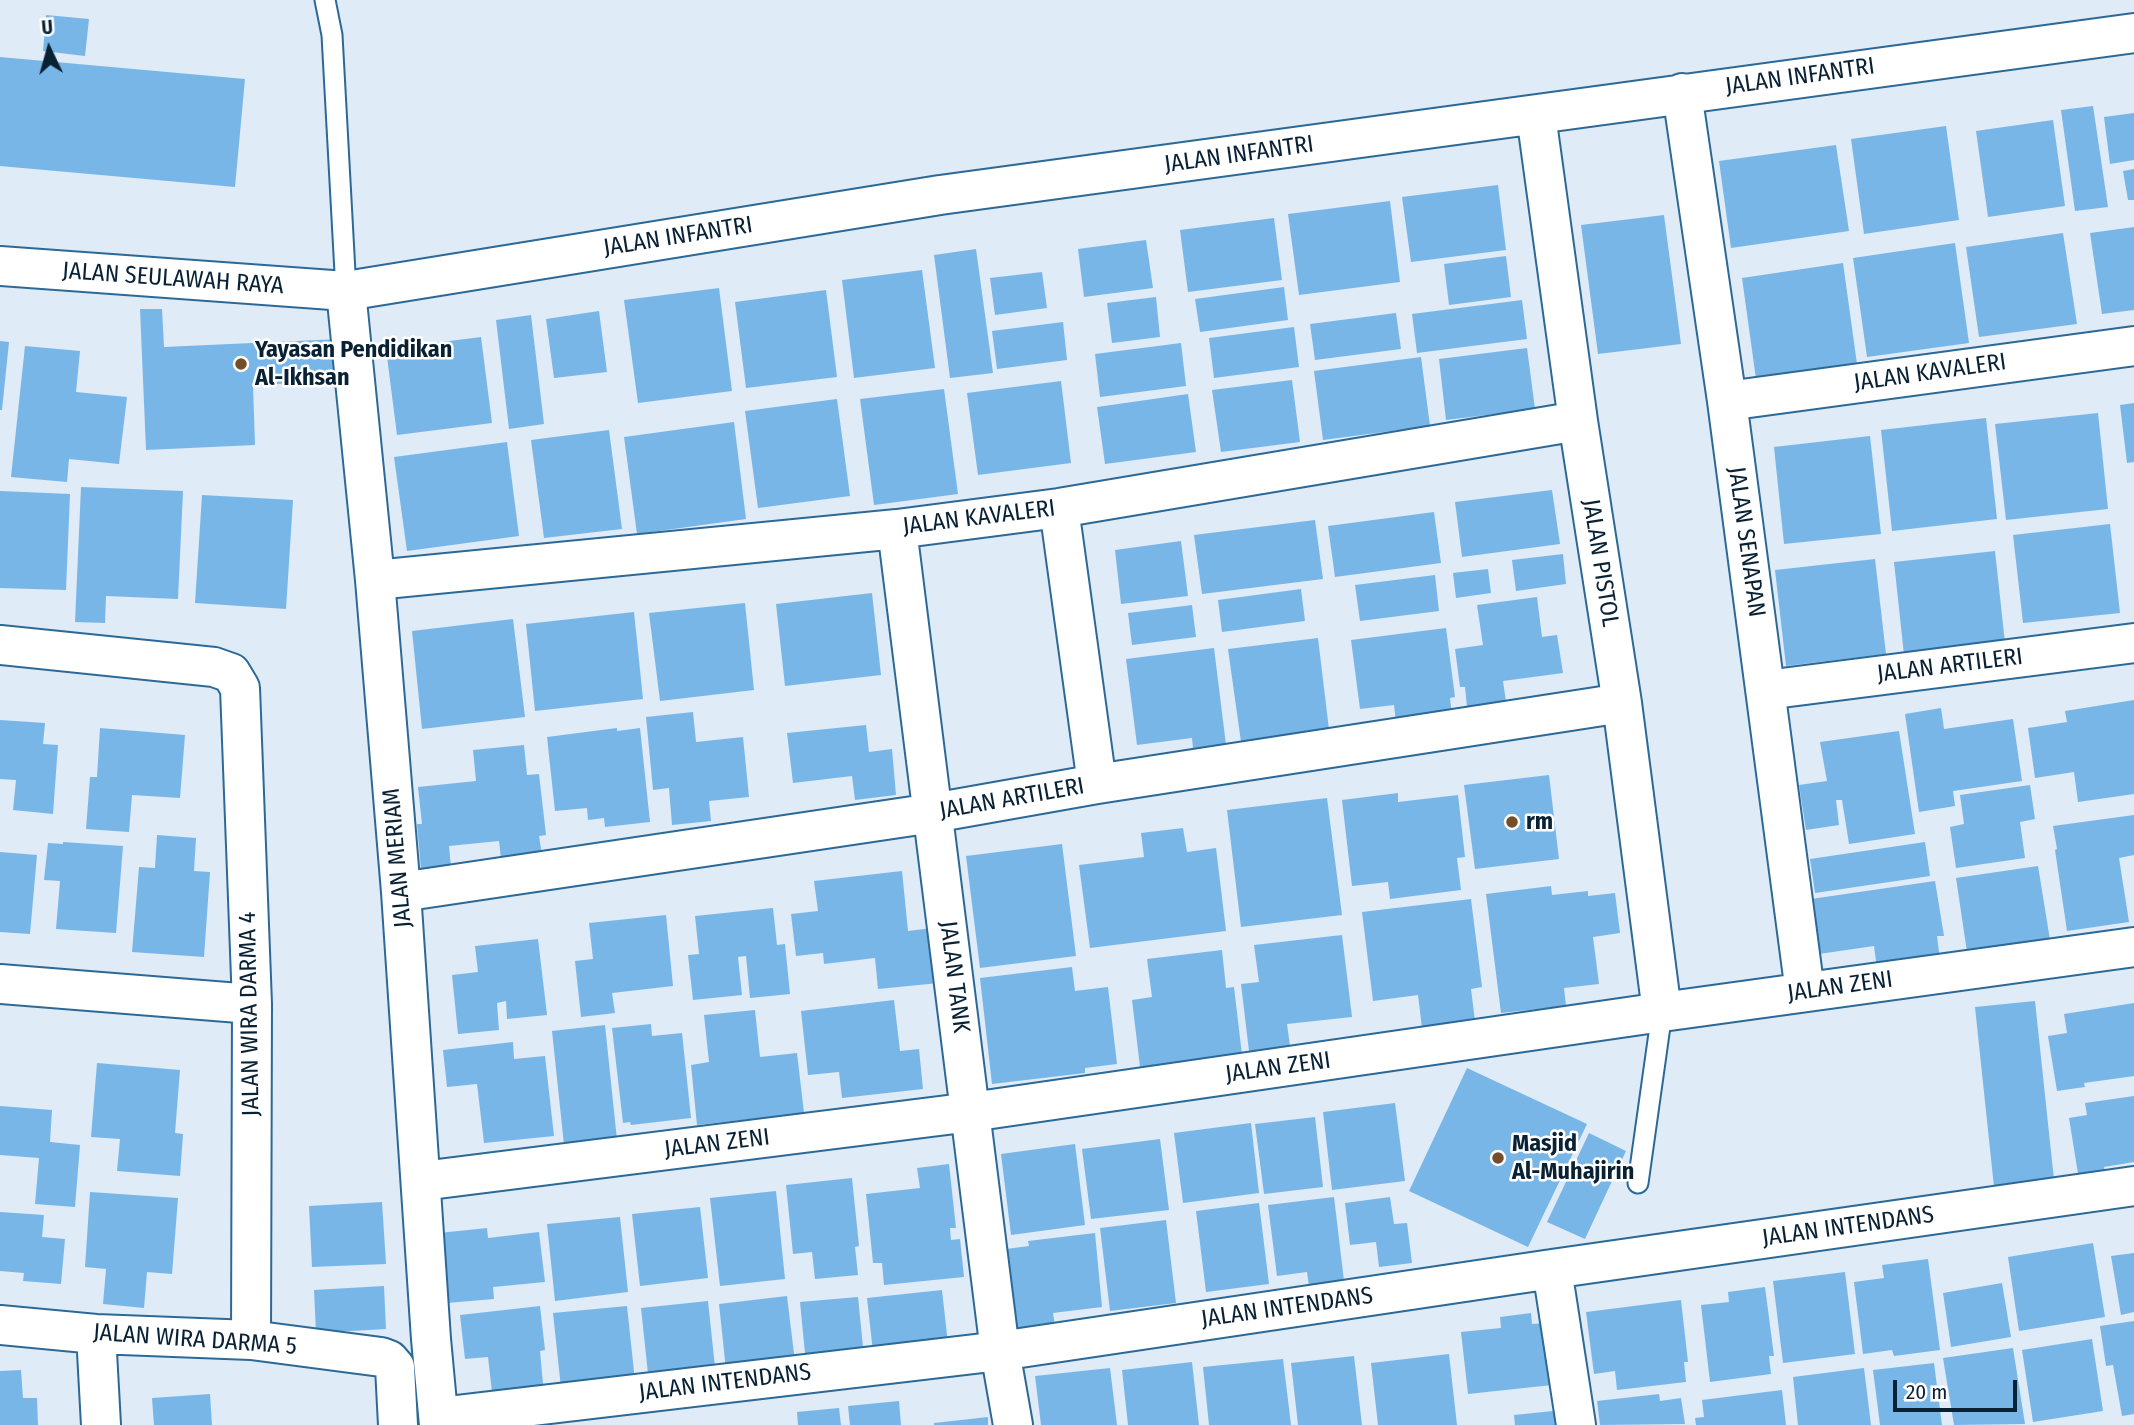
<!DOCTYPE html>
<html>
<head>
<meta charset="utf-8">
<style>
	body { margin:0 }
	#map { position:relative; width:2134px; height:1425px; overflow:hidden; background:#dfebf6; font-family:"Fira Sans Condensed",sans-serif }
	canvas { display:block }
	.north { position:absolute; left:14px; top:14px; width:70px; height:70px; -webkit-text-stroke:5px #fff; paint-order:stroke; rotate:355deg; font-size:19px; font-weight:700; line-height:28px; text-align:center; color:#082134 }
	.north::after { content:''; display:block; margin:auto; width:24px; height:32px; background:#082134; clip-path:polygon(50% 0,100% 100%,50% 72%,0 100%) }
	.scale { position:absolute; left:1893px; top:1380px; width:124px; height:32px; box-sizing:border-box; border:4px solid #082134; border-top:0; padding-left:9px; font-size:21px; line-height:24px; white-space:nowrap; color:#082134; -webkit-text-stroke:5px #fff; paint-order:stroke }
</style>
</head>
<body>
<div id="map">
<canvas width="2134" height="1425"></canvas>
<div class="north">U</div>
<div class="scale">20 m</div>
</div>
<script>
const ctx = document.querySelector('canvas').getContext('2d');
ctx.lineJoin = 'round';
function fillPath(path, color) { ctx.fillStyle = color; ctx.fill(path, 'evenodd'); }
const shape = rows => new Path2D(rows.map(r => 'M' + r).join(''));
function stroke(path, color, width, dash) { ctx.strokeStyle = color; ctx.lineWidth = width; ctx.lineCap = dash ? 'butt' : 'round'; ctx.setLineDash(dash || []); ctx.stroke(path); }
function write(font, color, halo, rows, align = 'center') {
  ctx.font = font + ' "Fira Sans Condensed",sans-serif'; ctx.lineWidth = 5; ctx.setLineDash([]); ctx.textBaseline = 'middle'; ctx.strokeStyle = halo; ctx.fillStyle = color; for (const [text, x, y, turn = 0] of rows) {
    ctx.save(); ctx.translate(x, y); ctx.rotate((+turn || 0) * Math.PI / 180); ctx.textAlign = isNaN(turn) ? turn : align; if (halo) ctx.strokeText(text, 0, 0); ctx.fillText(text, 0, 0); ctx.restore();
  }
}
const building = shape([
	[46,15,89,19,85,56,43,51],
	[0,57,245,79,235,187,0,166],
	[2093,106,2108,207,2075,211,2061,110],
	[2134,113,2134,160,2110,164,2104,117],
	[2053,120,2065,206,1988,217,1976,131],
	[1946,126,1959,220,1864,234,1851,139],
	[1836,145,1849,231,1731,248,1719,161],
	[2134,169,2134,200,2128,200,2123,171],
	[1498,185,1506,250,1411,262,1402,197],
	[1390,201,1400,282,1299,295,1288,214],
	[1664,215,1681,344,1598,354,1581,225],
	[1274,218,1282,280,1188,292,1180,230],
	[2134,227,2134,310,2102,314,2090,233],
	[2063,233,2077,324,1979,337,1966,247],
	[1146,240,1153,288,1084,297,1078,249],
	[1955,243,1969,343,1867,357,1853,258],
	[976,249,993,373,950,378,934,255],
	[1506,256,1511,297,1449,305,1444,264],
	[1843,263,1857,364,1756,379,1742,278],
	[922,270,935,368,854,378,842,280],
	[1042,272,1047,308,995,315,990,278],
	[1284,287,1288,320,1200,332,1195,299],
	[719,288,732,391,638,403,624,300],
	[826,290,837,377,746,388,735,302],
	[1156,297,1160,337,1112,343,1107,303],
	[1522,300,1527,339,1417,353,1412,314],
	[140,309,162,309,164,347,340,339,341,381,253,385,255,445,146,450],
	[599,311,607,372,554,378,546,319],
	[1396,313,1401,349,1315,360,1310,324],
	[531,315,544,424,509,429,496,320],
	[1063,322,1067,360,997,369,992,331],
	[1294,327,1299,367,1214,378,1209,338],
	[481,337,492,423,397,435,386,349],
	[0,341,9,342,2,410,0,410],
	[1181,343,1186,386,1100,397,1095,354],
	[25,346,80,351,76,392,127,397,119,464,69,459,67,482,11,477],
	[1527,348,1535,409,1446,420,1439,359],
	[1421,357,1430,426,1323,440,1314,371],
	[1292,380,1300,442,1221,452,1212,390],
	[1061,381,1071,463,978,475,967,393],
	[944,389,958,494,874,505,860,399],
	[1188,394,1196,452,1105,464,1097,407],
	[837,399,850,496,758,508,745,411],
	[2134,403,2134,462,2127,463,2120,405],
	[2098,413,2108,509,2006,520,1995,424],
	[1986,418,1997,519,1892,531,1881,430],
	[734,422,746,519,637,534,624,437],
	[609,430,622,529,544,538,531,440],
	[1870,436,1881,534,1784,544,1774,447],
	[507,442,519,536,407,551,394,457],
	[81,487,183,491,178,599,106,596,105,623,75,622],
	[1552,490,1560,544,1462,557,1455,502],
	[0,491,70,494,66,590,0,588],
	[202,495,293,500,286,609,195,603],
	[1434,512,1441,563,1335,577,1328,526],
	[1315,520,1323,579,1202,594,1194,535],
	[2110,524,2120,613,2023,623,2013,535],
	[1181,541,1188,596,1121,604,1115,550],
	[1995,551,2005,643,1904,655,1894,562],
	[1563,554,1566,584,1516,591,1512,560],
	[1875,559,1886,654,1786,666,1775,570],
	[1488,569,1491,593,1456,598,1453,573],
	[1435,575,1439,611,1360,621,1355,585],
	[1301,589,1305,621,1222,632,1218,600],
	[872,593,881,675,785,686,776,604],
	[1537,597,1542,637,1557,635,1563,673,1503,681,1506,702,1467,707,1465,687,1460,687,1455,649,1483,645,1477,605],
	[745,603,754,690,660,701,649,613],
	[1192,605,1196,637,1132,645,1128,613],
	[634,612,643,699,535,711,526,624],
	[513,619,525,717,422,729,412,631],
	[1446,628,1455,697,1450,698,1453,723,1397,730,1394,705,1360,709,1351,640],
	[1318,638,1330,738,1242,749,1228,649],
	[1214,648,1227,753,1194,758,1192,738,1137,745,1126,659],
	[2134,700,2134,794,2078,802,2074,772,2035,778,2028,728,2067,722,2065,711],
	[1941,708,1944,729,2013,719,2022,781,1953,791,1955,806,1919,812,1905,714],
	[693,712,696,742,743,737,749,797,709,801,711,821,672,825,669,788,653,790,646,717],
	[0,720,45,723,43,744,58,745,53,814,13,810,16,780,0,779],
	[866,725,869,752,892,749,896,795,855,800,852,776,793,783,787,733],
	[100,728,185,735,180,798,132,795,129,832,86,829,90,777,97,777],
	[617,728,617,731,640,728,650,822,605,827,604,818,588,820,587,808,555,811,547,737],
	[1899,731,1915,834,1849,844,1842,800,1836,800,1839,825,1806,830,1799,785,1827,781,1820,742],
	[524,745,527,775,539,774,546,835,539,836,542,855,501,859,499,841,449,846,451,867,421,870,417,824,422,824,418,787,476,781,473,750],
	[1549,775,1559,859,1475,869,1464,785],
	[2030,785,2035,819,2020,822,2025,858,1956,868,1950,827,1964,824,1960,795],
	[1398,793,1398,802,1458,795,1465,857,1457,858,1461,890,1390,899,1388,882,1352,886,1342,800],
	[1327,798,1342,915,1241,927,1227,810],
	[2134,815,2134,855,2119,858,2129,922,2067,931,2055,850,2057,849,2053,826],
	[1183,828,1187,852,1216,848,1226,931,1090,948,1079,865,1144,857,1141,833],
	[157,835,196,838,194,871,210,872,204,957,132,952,139,867,155,868],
	[63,842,123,846,116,933,56,929,60,881,44,880,48,843,63,844],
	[1925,842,1930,876,1815,893,1810,859],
	[1062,844,1076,956,980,968,966,856],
	[0,852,37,855,30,934,0,932],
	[2038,866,2050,940,1967,952,1956,878],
	[902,871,908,931,933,928,939,983,878,989,875,958,824,964,823,953,796,956,791,914,818,911,814,881],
	[1935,881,1944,936,1937,936,1940,960,1877,969,1874,946,1819,954,1811,899],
	[1551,886,1552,895,1588,891,1588,896,1615,893,1620,933,1593,937,1599,984,1564,988,1566,1006,1501,1013,1486,894],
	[1471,899,1482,987,1471,989,1475,1021,1422,1028,1418,995,1373,1001,1362,912],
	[773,908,777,945,785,944,790,994,750,998,746,956,738,957,742,995,693,1000,688,955,699,954,695,916],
	[666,915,673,986,612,993,615,1013,581,1017,575,961,593,959,589,923],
	[1342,935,1352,1017,1287,1024,1290,1046,1249,1051,1241,984,1259,982,1254,945],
	[538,939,547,1015,507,1019,506,1001,497,1003,499,1030,458,1034,452,975,478,972,475,946],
	[1222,950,1226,988,1234,987,1242,1055,1140,1067,1132,1000,1152,997,1147,959],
	[1072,967,1075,991,1108,987,1117,1064,1085,1068,1085,1073,992,1084,980,978],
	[894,1000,900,1051,919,1049,923,1089,842,1098,839,1072,808,1075,801,1011],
	[2035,1001,2054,1180,1994,1187,1975,1007],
	[2134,1003,2134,1076,2084,1083,2085,1087,2057,1091,2048,1036,2067,1033,2064,1014],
	[755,1010,760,1057,797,1053,804,1113,697,1125,691,1065,709,1062,704,1015],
	[651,1024,652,1036,682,1033,691,1118,631,1125,630,1122,623,1123,612,1028],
	[605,1025,617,1140,564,1145,552,1031],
	[513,1042,514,1059,545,1056,554,1136,484,1143,477,1084,447,1087,443,1050],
	[97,1063,180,1070,175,1133,183,1134,180,1176,117,1171,120,1139,91,1137],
	[1467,1068,1587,1124,1528,1247,1409,1191],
	[2134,1096,2134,1162,2104,1167,2106,1182,2080,1186,2069,1118,2087,1115,2085,1103],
	[1395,1103,1405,1181,1332,1190,1323,1112],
	[0,1106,52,1110,50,1142,80,1145,75,1207,35,1204,39,1158,0,1155],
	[1315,1117,1323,1187,1264,1194,1255,1124],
	[1251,1123,1259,1193,1183,1203,1174,1133],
	[1589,1133,1626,1151,1585,1239,1547,1222],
	[1160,1139,1169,1210,1091,1219,1082,1149],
	[1075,1144,1085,1225,1011,1235,1001,1154],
	[949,1164,956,1228,950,1228,951,1240,960,1239,964,1277,884,1285,882,1263,873,1263,866,1194,920,1188,917,1168],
	[852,1178,859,1246,855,1247,858,1275,815,1279,812,1252,793,1254,786,1185],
	[776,1191,785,1279,720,1286,710,1198],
	[90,1192,178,1198,172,1274,147,1272,144,1308,103,1304,106,1269,85,1267],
	[1334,1197,1344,1281,1309,1286,1307,1272,1277,1276,1268,1205],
	[1390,1197,1394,1224,1407,1223,1412,1263,1379,1267,1376,1242,1350,1245,1345,1203],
	[382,1202,386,1264,312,1267,309,1206],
	[1259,1203,1269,1284,1206,1292,1196,1211],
	[700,1207,708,1278,640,1286,632,1214],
	[0,1212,44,1215,42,1237,65,1239,61,1284,23,1281,24,1273,0,1271],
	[620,1217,628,1292,555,1301,547,1224],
	[1166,1220,1176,1303,1110,1311,1100,1228],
	[487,1228,488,1238,539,1232,545,1282,493,1287,494,1299,447,1303,439,1233],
	[1095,1233,1102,1307,1053,1313,1056,1333,1017,1338,1006,1249,1029,1246,1028,1241],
	[2093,1243,2105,1317,2019,1331,2008,1257],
	[2134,1253,2134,1312,2121,1315,2111,1256],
	[1928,1259,1940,1350,1894,1356,1892,1350,1863,1354,1854,1282,1884,1278,1882,1265],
	[1845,1272,1855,1354,1783,1363,1773,1281],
	[2002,1283,2011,1337,1951,1347,1943,1293],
	[384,1286,386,1329,316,1333,314,1290],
	[1765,1287,1774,1356,1769,1356,1771,1374,1710,1382,1701,1305,1729,1302,1728,1292],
	[942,1290,948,1344,873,1352,867,1298],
	[787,1296,795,1362,726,1370,719,1304],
	[858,1297,864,1357,806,1364,800,1302],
	[1681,1300,1688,1362,1684,1362,1686,1382,1617,1390,1615,1371,1594,1374,1586,1312],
	[708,1301,715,1367,648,1374,641,1308],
	[540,1306,545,1350,540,1351,544,1395,493,1401,488,1357,465,1359,460,1315],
	[627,1306,635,1381,561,1388,553,1313],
	[1531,1313,1532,1324,1545,1323,1552,1385,1468,1394,1461,1332,1501,1328,1500,1317],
	[2134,1321,2134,1414,2122,1416,2113,1365,2106,1366,2100,1326],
	[2092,1339,2103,1411,2033,1422,2022,1350],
	[2013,1348,2025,1424,1954,1425,1943,1358],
	[1449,1354,1457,1425,1378,1425,1371,1363],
	[1354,1356,1362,1425,1298,1425,1291,1363],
	[1283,1359,1291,1425,1209,1425,1203,1367],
	[1192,1362,1199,1425,1128,1425,1122,1370],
	[1934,1363,1942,1425,1880,1425,1873,1370],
	[1110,1368,1117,1425,1041,1425,1035,1376],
	[1864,1368,1871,1425,1798,1425,1793,1377],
	[21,1370,23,1398,37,1398,38,1425,0,1425,0,1371],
	[1782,1390,1786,1425,1696,1425,1695,1418,1704,1417,1702,1400],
	[210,1394,212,1425,154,1425,152,1398],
	[1659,1394,1660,1401,1681,1398,1685,1424,1600,1425,1597,1401],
	[899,1401,901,1425,850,1425,848,1406],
	[839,1408,841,1425,798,1425,797,1412],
	[1563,1410,1565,1425,1515,1425,1514,1415],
	[988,1417,988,1425,934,1425,934,1423]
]);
const service = shape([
	[325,0,332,35,346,291],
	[1638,1183,1662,1012]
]);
const minor = shape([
	[1682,93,1727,401,1805,992],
	[1536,115,1578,421,1622,703,1662,1012],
	[0,266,346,291,940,195,2134,33],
	[346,291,375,580,401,892,431,1339,439,1425],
	[1727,401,2134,346],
	[1059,508,1097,784],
	[897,529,1000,1351,1013,1425],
	[375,580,897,529,1059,508,1578,421],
	[0,645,214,667,231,673,240,688,252,1004,251,1340],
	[1766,690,2134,643],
	[401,892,933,813,1097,784,1622,703],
	[0,984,252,1004],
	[422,1181,971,1112,1662,1012,2134,947],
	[1552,1269,1576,1425],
	[0,1325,96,1334,251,1340,381,1357,389,1360,395,1367,398,1425],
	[96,1334,101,1425],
	[439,1417,1000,1351,1552,1269,2134,1186]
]);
const markers = [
	[241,364,7,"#734e29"],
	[1512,822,7,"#734e29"],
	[1498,1158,7,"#734e29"]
];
const streetNames = [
	["JALAN INFANTRI",1800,77,-8],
	["JALAN INFANTRI",1239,155,-8],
	["JALAN INFANTRI",678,237,-9],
	["JALAN SEULAWAH RAYA",173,279,4],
	["JALAN KAVALERI",1930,373,-8],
	["JALAN KAVALERI",979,518,-7],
	["JALAN SENAPAN",1746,542,82],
	["JALAN PISTOL",1600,563,81],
	["JALAN ARTILERI",1950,666,-7],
	["JALAN ARTILERI",1012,799,-10],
	["JALAN MERIAM",398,858,-95],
	["JALAN TANK",954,977,83],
	["JALAN ZENI",1840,987,-8],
	["JALAN WIRA DARMA 4",250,1014,-91],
	["JALAN ZENI",1278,1068,-8],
	["JALAN ZENI",717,1144,-7],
	["JALAN INTENDANS",1848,1227,-8],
	["JALAN INTENDANS",1287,1308,-8],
	["JALAN WIRA DARMA 5",195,1340,4],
	["JALAN INTENDANS",725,1383,-7]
];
const poiNames = [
	["Yayasan Pendidikan",255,350],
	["Al-Ikhsan",255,378],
	["rm",1526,822],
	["Masjid",1512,1144],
	["Al-Muhajirin",1512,1172]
];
fillPath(building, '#79b6e8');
stroke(service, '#2c6997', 23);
stroke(minor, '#2c6997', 42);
stroke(service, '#fff', 19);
stroke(minor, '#fff', 38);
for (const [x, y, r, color] of markers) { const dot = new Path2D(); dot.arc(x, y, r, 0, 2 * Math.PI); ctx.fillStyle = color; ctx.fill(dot); stroke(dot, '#fff', 2.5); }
write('24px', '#082134', '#fff', streetNames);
write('bold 24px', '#082134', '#fff', poiNames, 'left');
</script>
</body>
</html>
